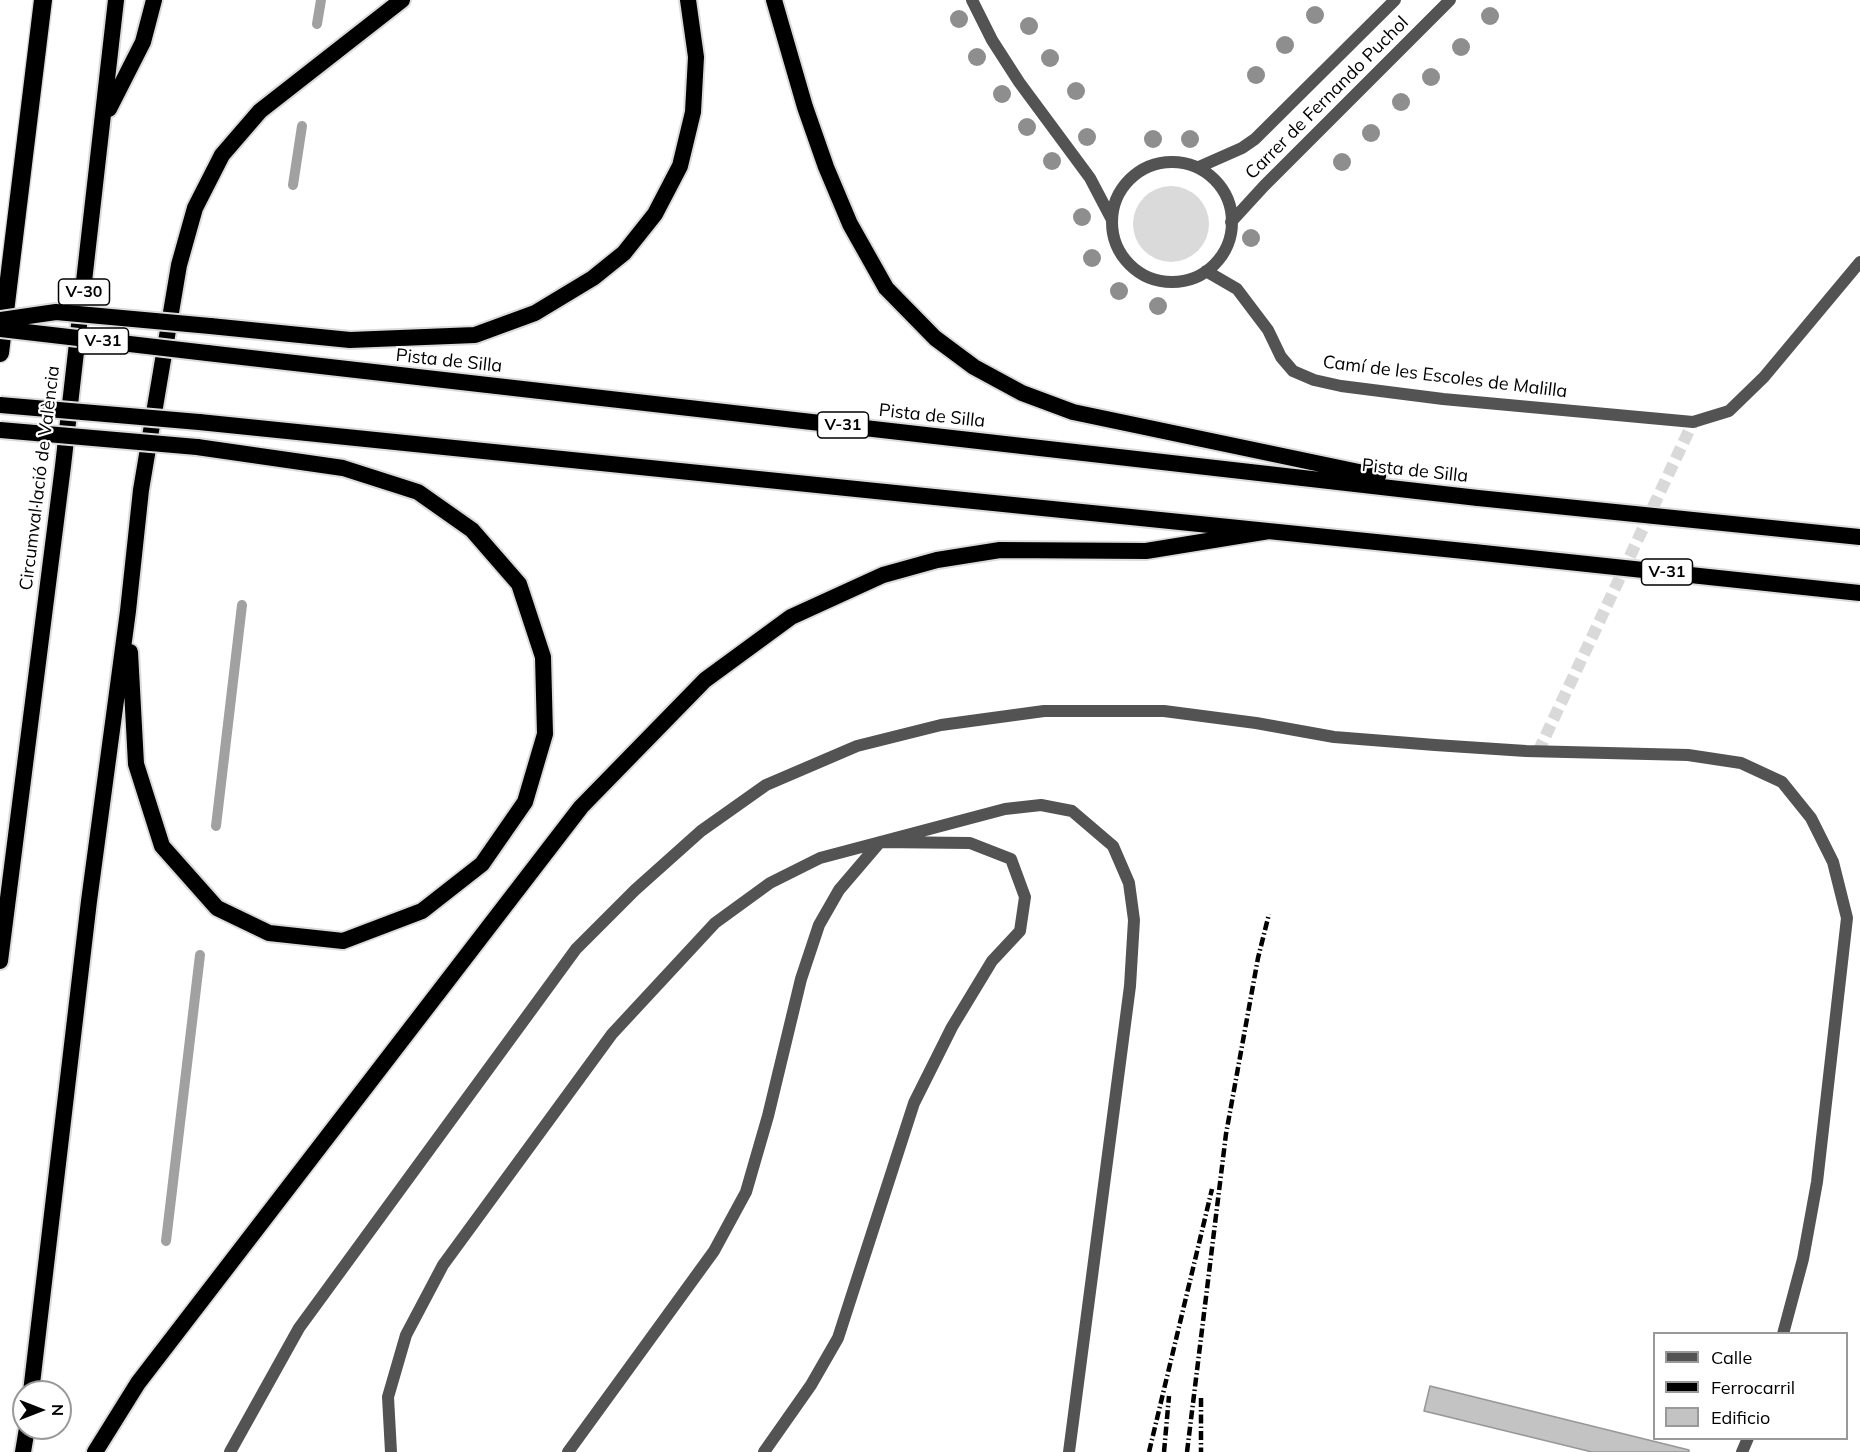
<!DOCTYPE html>
<html>
<head>
<meta charset="utf-8">
<style>
	body { margin:0 }
	#map { position:relative; width:1860px; height:1452px; overflow:hidden; background:#fff; font-family:Mulish,sans-serif }
	canvas { display:block }
	.legend { position:absolute; left:1653px; top:1332px; width:195px; height:108px; box-sizing:border-box; background:#fff; border:2px solid #999; margin:0; padding:8px 10px; list-style:none; font-size:18px; color:#000 }
	.legend li { display:flex; align-items:center; gap:12px; height:30px }
	.legend b { width:30px; border:2px solid #999 }
	.north { position:absolute; left:12px; top:1380px; width:60px; height:60px; box-sizing:border-box; background:#fff; border:2px solid #999; border-radius:50%; rotate:90deg; font-size:16px; font-weight:700; line-height:24px; text-align:center; color:#000 }
	.north::after { content:''; display:block; margin:auto; width:21px; height:27px; background:#000; clip-path:polygon(50% 0,100% 100%,50% 72%,0 100%) }
</style>
</head>
<body>
<div id="map">
<canvas width="1860" height="1452"></canvas>
<ul class="legend">
<li><b style="height:8px;background:#535353"></b>Calle</li>
<li><b style="height:8px;background:#000"></b>Ferrocarril</li>
<li><b style="height:16px;background:#c3c3c3"></b>Edificio</li>
</ul>
<div class="north">N</div>
</div>
<script>
const ctx = document.querySelector('canvas').getContext('2d');
ctx.lineJoin = 'round';
function fillPath(path, color) { ctx.fillStyle = color; ctx.fill(path, 'evenodd'); }
const shape = rows => new Path2D(rows.map(r => 'M' + r).join(''));
function stroke(path, color, width, dash) { ctx.strokeStyle = color; ctx.lineWidth = width; ctx.lineCap = dash ? 'butt' : 'round'; ctx.setLineDash(dash || []); ctx.stroke(path); }
function write(font, color, halo, rows, align = 'center') {
  ctx.font = font + ' Mulish,sans-serif'; ctx.lineWidth = 4.5; ctx.setLineDash([]); ctx.textBaseline = 'middle'; ctx.strokeStyle = halo; ctx.fillStyle = color; for (const [text, x, y, turn = 0] of rows) {
    ctx.save(); ctx.translate(x, y); ctx.rotate((+turn || 0) * Math.PI / 180); ctx.textAlign = isNaN(turn) ? turn : align; if (halo) ctx.strokeText(text, 0, 0); ctx.fillText(text, 0, 0); ctx.restore();
  }
}
const green = shape([
	'1133 224a38 38 0 1 1 76 0a38 38 0 1 1-76 0Z'
]);
const stream = shape([
	[317,24,321,0],
	[293,185,302,126],
	[216,826,242,605],
	[166,1241,200,955]
]);
const building = shape([
	[1430,1386,1689,1450,1689,1452,1592,1452,1424,1411,1430,1386]
]);
const minorTunnel = shape([
	[1538,752,1693,422]
]);
const minor = shape([
	[972,0,992,40,1019,82,1090,178,1111,218],
	'1112 222a60 60 0 1 1 120 0a60 60 0 1 1-120 0Z',
	[1199,167,1242,148,1255,139,1395,0],
	[1231,222,1264,186,1450,0],
	[1206,271,1237,289,1268,330,1281,357,1293,371,1314,380,1341,386,1443,399,1693,422,1729,411,1764,377,1860,262],
	[230,1452,299,1328,576,949,635,890,701,831,766,785,857,746,941,725,1044,711,1164,711,1256,723,1334,737,1435,745,1526,751,1688,755,1741,763,1782,782,1811,818,1833,862,1847,918,1817,1182,1803,1259,1783,1334],
	[391,1452,388,1397,406,1335,443,1265,612,1034,715,923,770,883,820,858,1005,809,1041,805,1072,811,1113,846,1129,883,1134,920,1130,986,1069,1452],
	[568,1452,714,1251,746,1192,768,1116,801,979,819,925,839,890,880,842,970,843,1011,859,1025,897,1020,931,992,961,952,1027,914,1103,838,1338,811,1385,764,1452],
	[1742,1452,1748,1438]
]);
const trunk = shape([
	[774,0,805,107,826,167,850,224,886,288,935,338,974,367,1022,393,1073,412,1378,476],
	[109,109,143,42,154,0],
	[210,326,350,340,475,335,535,313,593,278,624,253,655,214,680,166,693,112,696,57,688,0],
	[207,353,1478,498],
	[199,422,1474,552],
	[130,652,136,764,162,846,217,908,269,933,343,941,422,911,482,864,525,802,545,734,543,657,519,584,472,530,418,492,343,468,197,447],
	[0,961,63,466,116,0],
	[31,1392,89,901,128,611,141,490,179,265,195,208,222,155,260,111,402,0],
	[23,1452,27,1428],
	[95,1452,138,1383,581,807,705,680,791,617,883,575,937,560,1000,550,1146,551,1269,531]
]);
const motorway = shape([
	[0,353,43,0]
]);
const rail = shape([
	[1201,1398,1201,1452],
	[1149,1452,1212,1189],
	[1164,1452,1169,1396],
	[1187,1452,1226,1134,1258,958,1269,914]
]);
const trunkBridge = shape([
	[0,320,56,312,210,326],
	[0,329,207,353],
	[0,405,199,422],
	[0,430,197,447],
	[1478,498,1860,537],
	[1474,552,1860,593]
]);
const trees = [
	[1315,15],
	[1490,16],
	[959,19],
	[1029,26],
	[1285,45],
	[1461,47],
	[977,57],
	[1050,58],
	[1256,75],
	[1431,77],
	[1076,91],
	[1002,94],
	[1401,102],
	[1027,127],
	[1371,133],
	[1087,137],
	[1153,139],
	[1190,139],
	[1052,161],
	[1342,162],
	[1082,217],
	[1251,238],
	[1092,258],
	[1119,291],
	[1158,306]
];
const shields = [
	[84,292,51],
	[103,341,51],
	[843,425,51],
	[1667,572,51]
];
const shieldNames = [
	["V-30",84,292],
	["V-31",103,341],
	["V-31",843,425],
	["V-31",1667,572]
];
const streetNames = [
	["Carrer de Fernando Puchol",1327,98,-45],
	["Pista de Silla",449,361,6],
	["Camí de les Escoles de Malilla",1445,377,7],
	["Pista de Silla",932,416,6],
	["Pista de Silla",1415,471,6],
	["Circumval·lació de València",40,478,-83]
];
fillPath(green, '#dadada');
stroke(stream, '#a1a1a1', 10);
fillPath(building, '#c3c3c3');
stroke(building, '#979797', 1.5);
stroke(minorTunnel, '#d9d9d9', 12, [12, 6]);
stroke(trunk, '#dbdbdb', 20);
stroke(motorway, '#dbdbdb', 21);
stroke(minor, '#535353', 12);
stroke(trunk, '#000', 16);
stroke(motorway, '#000', 18);
stroke(rail, '#000', 4.5, [9, 3, 1.5, 3]);
stroke(trunkBridge, '#dbdbdb', 20, []);
stroke(trunkBridge, '#000', 16);
ctx.fillStyle = '#8e8e8e';
for (const [x, y] of trees) { ctx.beginPath(); ctx.arc(x, y, 9, 0, 2 * Math.PI); ctx.fill(); }
for (const [x, y, w] of shields) { const box = new Path2D(); box.roundRect(x - w / 2, y - 13, w, 26, 4.5); ctx.fillStyle = '#fff'; ctx.fill(box); stroke(box, '#000', 1.5); }
write('bold 16px', '#000', null, shieldNames);
write('18px', '#000', '#fff', streetNames);
</script>
</body>
</html>
